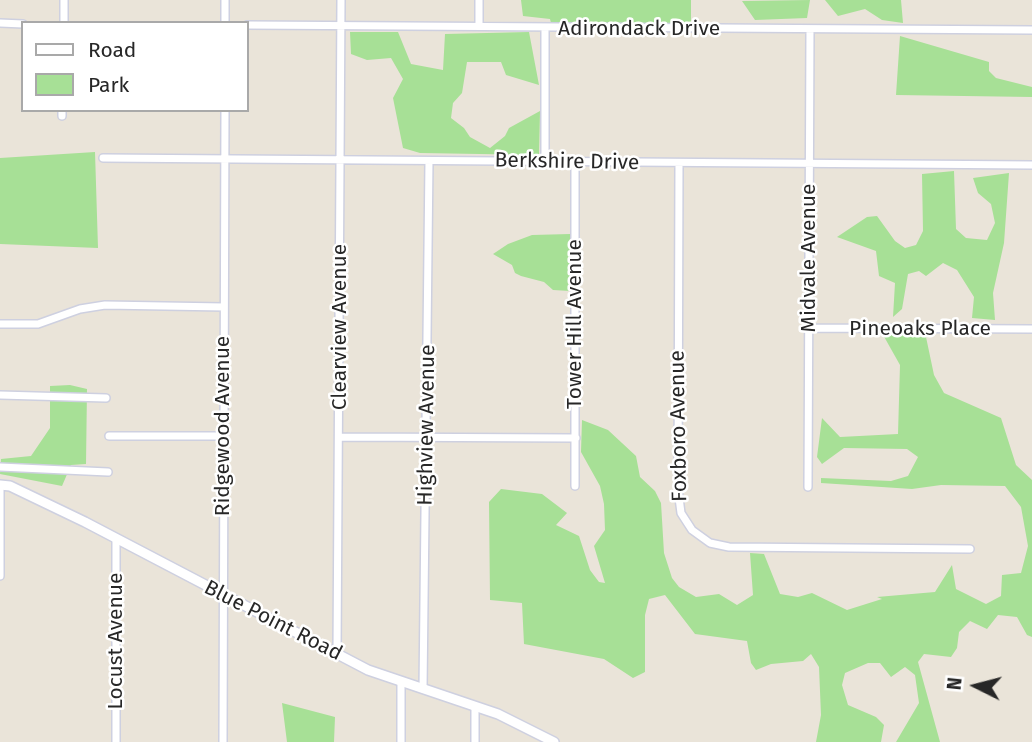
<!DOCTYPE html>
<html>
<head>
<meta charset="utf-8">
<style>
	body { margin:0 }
	#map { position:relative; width:1032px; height:742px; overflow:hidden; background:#eae4d9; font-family:"Fira Sans",sans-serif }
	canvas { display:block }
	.legend { position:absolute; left:21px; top:21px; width:228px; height:91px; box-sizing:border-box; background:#fff; border:2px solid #a9a9a9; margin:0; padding:9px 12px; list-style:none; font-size:21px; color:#272727 }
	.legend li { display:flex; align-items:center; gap:14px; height:35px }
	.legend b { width:35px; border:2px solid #a9a9a9 }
	.north { position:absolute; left:941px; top:651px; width:70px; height:70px; -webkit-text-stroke:5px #fff; paint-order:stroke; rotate:276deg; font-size:19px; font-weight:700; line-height:28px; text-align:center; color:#272727 }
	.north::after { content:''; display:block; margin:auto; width:24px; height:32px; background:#272727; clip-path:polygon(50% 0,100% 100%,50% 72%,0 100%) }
</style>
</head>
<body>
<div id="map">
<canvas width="1032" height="742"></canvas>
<ul class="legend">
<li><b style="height:9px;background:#fff"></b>Road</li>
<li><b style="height:19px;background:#a7e096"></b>Park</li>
</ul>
<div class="north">N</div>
</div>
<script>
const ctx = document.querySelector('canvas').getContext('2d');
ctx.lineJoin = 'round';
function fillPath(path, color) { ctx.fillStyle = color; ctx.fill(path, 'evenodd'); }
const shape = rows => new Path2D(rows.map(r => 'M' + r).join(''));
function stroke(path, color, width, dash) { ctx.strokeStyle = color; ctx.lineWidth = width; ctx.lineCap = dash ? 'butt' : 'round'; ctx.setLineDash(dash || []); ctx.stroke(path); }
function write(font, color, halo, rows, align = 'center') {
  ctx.font = font + ' "Fira Sans",sans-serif'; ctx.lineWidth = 5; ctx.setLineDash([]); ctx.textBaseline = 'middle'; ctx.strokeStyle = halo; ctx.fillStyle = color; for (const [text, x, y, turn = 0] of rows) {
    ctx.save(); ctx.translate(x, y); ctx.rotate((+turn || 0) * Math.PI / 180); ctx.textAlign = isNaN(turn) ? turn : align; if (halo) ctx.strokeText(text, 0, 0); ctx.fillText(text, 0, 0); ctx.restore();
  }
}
const green = shape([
	[521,0,691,0,691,25,551,23,550,19,523,16],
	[810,0,807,18,755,20,742,1],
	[825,0,901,0,903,23,882,20,865,9,838,16],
	[350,32,398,32,411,64,443,70,445,34,529,32,539,85,506,75,501,62,467,62,462,93,453,103,451,118,464,128,470,137,490,148,505,136,509,128,540,111,539,155,420,153,403,148,393,98,403,79,391,58,367,60,351,54],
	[900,36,989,62,989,71,996,78,1032,87,1032,97,896,95],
	[95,152,98,248,0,244,0,158],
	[954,171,956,229,966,238,987,240,995,223,991,204,978,193,973,178,1009,173,1004,243,993,293,995,320,972,318,974,297,957,270,943,263,926,276,919,271,908,274,902,309,893,317,895,283,879,276,876,251,837,237,867,217,877,216,895,241,905,248,916,245,923,231,922,174],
	[570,234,570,291,553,290,544,282,521,276,515,273,512,265,493,254,508,244,532,235],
	[882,333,926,337,934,375,944,393,1001,418,1016,465,1032,480,1032,637,1027,635,1017,617,998,615,987,629,970,621,959,632,957,648,951,657,924,654,918,662,940,742,896,742,919,703,915,675,905,667,891,677,880,663,868,663,845,673,842,685,848,705,876,717,884,725,881,742,816,742,821,715,819,667,811,654,803,661,771,664,756,670,751,663,747,641,695,634,665,595,649,599,645,615,645,672,633,678,604,659,524,644,522,603,490,600,489,502,501,489,542,494,567,513,556,525,579,536,590,570,599,582,605,583,594,546,605,530,604,504,600,486,581,452,582,420,608,430,636,456,640,477,655,491,661,503,664,553,672,578,679,587,696,597,719,594,737,605,753,595,750,553,764,554,780,594,798,597,812,593,847,610,882,599,877,597,935,592,952,565,956,589,986,604,1001,596,1002,575,1021,573,1028,546,1021,507,1005,486,941,485,912,489,821,483,821,478,891,481,908,476,918,457,907,449,844,448,822,464,817,457,822,418,840,437,898,434,900,365],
	[70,385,87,389,86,464,71,465,62,486,0,474,1,459,31,456,50,428,50,386],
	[282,703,335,717,334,742,287,742]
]);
const minor = shape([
	[0,23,23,24],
	[64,23,64,0],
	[225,23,225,0],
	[247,25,1032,30],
	[479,26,479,0],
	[545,28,545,161],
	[62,116,62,110],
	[103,158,1032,165],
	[575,162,575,486],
	[679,163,678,490,681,513,692,530,710,543,729,547,970,549],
	[0,324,38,324,80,309,105,305,224,307],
	[809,328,1032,329],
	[0,395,106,398],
	[109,436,223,436],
	[340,437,576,438],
	[0,467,108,472],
	[808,487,810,29],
	[116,541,116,742],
	[0,576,0,485],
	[337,653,341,0],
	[423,689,429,161],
	[475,707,475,742],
	[223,742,225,110],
	[401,742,401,683]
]);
const tertiary = shape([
	[0,485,10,486,85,522,368,670,498,714,554,742]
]);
const streetNames = [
	["Adirondack Drive",639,29],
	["Berkshire Drive",567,162,1],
	["Midvale Avenue",809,258,-90],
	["Tower Hill Avenue",575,324,-90],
	["Clearview Avenue",340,327,-90],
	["Pineoaks Place",920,329],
	["Highview Avenue",427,425,-89],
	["Ridgewood Avenue",223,426,-90],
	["Foxboro Avenue",679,426,-91],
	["Blue Point Road",273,621,27],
	["Locust Avenue",116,641,-90]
];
fillPath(green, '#a7e096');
stroke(minor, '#ced0e0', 10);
stroke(tertiary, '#ced0e0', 12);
stroke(minor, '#fff', 7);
stroke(tertiary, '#fff', 9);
write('21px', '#272727', '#fff', streetNames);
</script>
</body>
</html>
